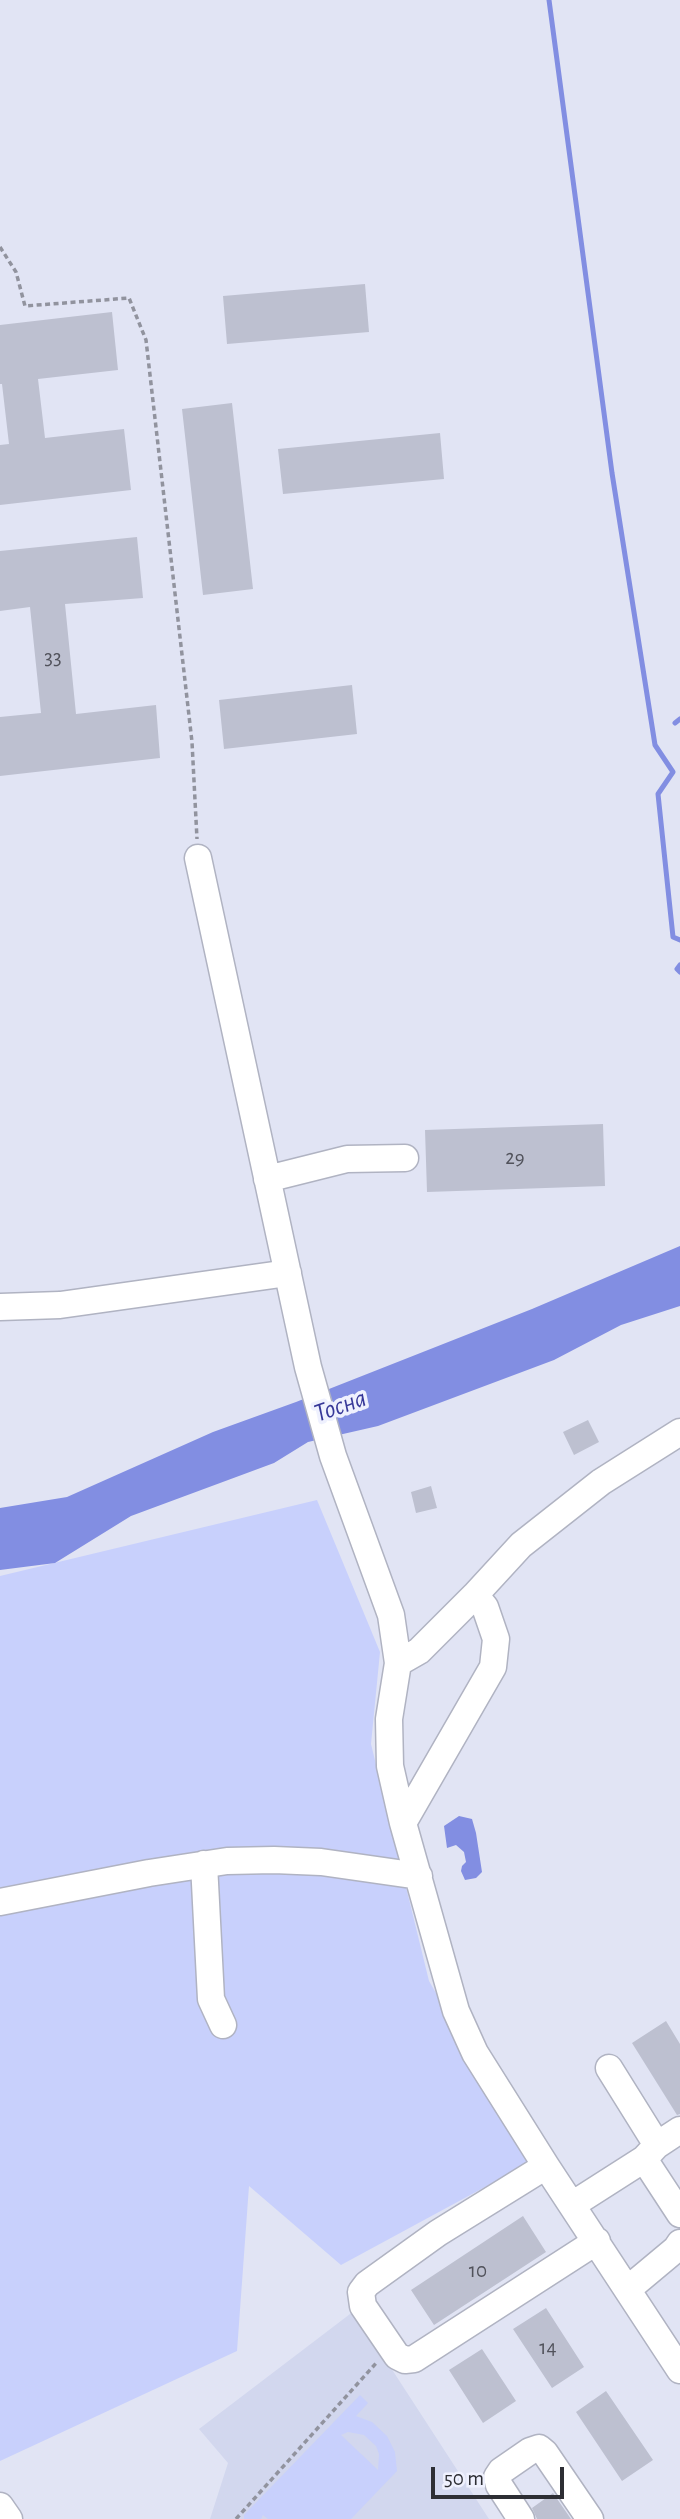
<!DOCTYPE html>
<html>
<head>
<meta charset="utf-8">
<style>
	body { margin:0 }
	#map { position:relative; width:680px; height:2519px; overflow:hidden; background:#e1e4f4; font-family:"Alegreya Sans",sans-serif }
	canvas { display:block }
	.scale { position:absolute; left:431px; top:2467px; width:133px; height:32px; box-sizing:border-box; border:4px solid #2d2e34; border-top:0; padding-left:9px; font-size:21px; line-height:24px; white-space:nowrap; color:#2d2e34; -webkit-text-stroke:5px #eff1fe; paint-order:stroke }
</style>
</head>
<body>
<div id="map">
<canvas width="680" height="2519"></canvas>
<div class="scale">50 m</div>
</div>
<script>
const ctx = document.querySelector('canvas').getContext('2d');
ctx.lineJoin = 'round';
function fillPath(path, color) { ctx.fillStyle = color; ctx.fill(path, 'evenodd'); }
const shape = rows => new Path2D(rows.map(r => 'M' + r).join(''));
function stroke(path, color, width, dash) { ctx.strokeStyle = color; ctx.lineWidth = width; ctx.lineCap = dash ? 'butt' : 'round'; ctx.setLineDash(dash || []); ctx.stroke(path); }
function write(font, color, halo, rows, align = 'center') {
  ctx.font = font + ' "Alegreya Sans",sans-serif'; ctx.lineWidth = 7; ctx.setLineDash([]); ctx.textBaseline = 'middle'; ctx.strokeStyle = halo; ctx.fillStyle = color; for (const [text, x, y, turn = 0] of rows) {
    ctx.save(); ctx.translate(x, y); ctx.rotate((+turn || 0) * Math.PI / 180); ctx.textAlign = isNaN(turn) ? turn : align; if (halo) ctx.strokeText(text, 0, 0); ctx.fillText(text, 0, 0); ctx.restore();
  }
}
const built = shape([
	[354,2311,489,2519,210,2519,228,2463,199,2429]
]);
const green = shape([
	[317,1500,380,1652,371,1744,429,1981,533,2161,341,2265,249,2186,237,2351,0,2461,0,1576],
	[360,2395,368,2403,356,2416,372,2422,387,2436,395,2452,397,2471,351,2519,268,2519,263,2515,261,2519,244,2519,244,2515],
	[348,2432,364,2435,376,2446,379,2454,378,2470,341,2435]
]);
const water = shape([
	[680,1246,680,1306,621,1325,554,1360,378,1426,308,1442,274,1463,131,1516,55,1563,0,1570,0,1508,67,1497,213,1432,296,1402,532,1309],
	[459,1816,472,1819,476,1833,482,1872,476,1878,465,1880,461,1871,462,1866,466,1862,464,1852,456,1845,447,1848,444,1826]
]);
const stream = shape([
	[549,0,612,473,655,745,673,772,658,794,673,937,680,940],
	[675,723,680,719],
	[680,965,677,969,680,972]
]);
const building = shape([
	[365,284,369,332,227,344,223,296],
	[112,312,118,370,38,379,45,438,124,429,131,490,0,505,0,445,9,444,2,384,0,384,0,325],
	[232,403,253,589,203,595,182,409],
	[440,433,444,479,283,494,278,449],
	[137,537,143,598,65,604,76,714,156,705,160,758,0,776,0,717,41,713,30,607,0,611,0,551],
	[352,685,357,734,224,749,219,700],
	[603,1124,605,1186,427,1192,425,1130],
	[588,1420,599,1442,574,1455,563,1432],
	[431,1486,437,1508,416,1513,411,1492],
	[666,2021,680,2044,680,2114,677,2115,632,2043],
	[523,2216,546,2252,434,2325,411,2290],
	[546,2308,584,2367,552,2388,513,2329],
	[482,2349,516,2401,483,2423,449,2370],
	[606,2391,653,2460,622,2481,576,2412],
	[553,2493,571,2519,537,2519,532,2508]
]);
const path = shape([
	[0,247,16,272,25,306,129,298,146,340,192,742,197,839],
	[236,2519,378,2361]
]);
const minor = shape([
	[198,858,308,1367,333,1456,391,1615,398,1663,389,1719,390,1766,403,1823,456,2011,475,2053,546,2166,680,2370],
	[267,1179,347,1159,405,1158],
	[0,1307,60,1305,288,1273],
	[398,1663,419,1651,475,1595],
	[403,1823,493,1667,496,1639,485,1607,475,1595,521,1545,601,1482,680,1432],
	[204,1864,211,1999,223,2025],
	[0,1902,149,1873,227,1861,274,1860,321,1862,419,1876],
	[609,2068,657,2145],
	[644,2159,680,2214],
	[546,2166,438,2233,367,2284,361,2292,363,2306,397,2356,405,2360,414,2359,597,2241],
	[572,2205,644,2159,657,2145,680,2130],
	[628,2289,676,2249,680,2243],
	[0,2506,9,2519],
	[521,2519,499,2485,497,2477,501,2471,530,2451,539,2448,545,2453,590,2519]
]);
const numberNames = [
	["33",53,658],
	["29",515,1158],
	["10",478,2271],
	["14",548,2348]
];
const waterNames = [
	["Тосна",340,1406,-19]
];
fillPath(built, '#d2d7ee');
fillPath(green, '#c8d0fc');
fillPath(water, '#828ee2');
stroke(stream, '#828ee2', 5);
fillPath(building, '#bdc0d0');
stroke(minor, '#b0b3c2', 29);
stroke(path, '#91939e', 3.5, [5, 3.5]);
stroke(minor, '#fff', 26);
write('21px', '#51525b', null, numberNames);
write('italic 26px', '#363798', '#eff1fe', waterNames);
</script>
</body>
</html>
